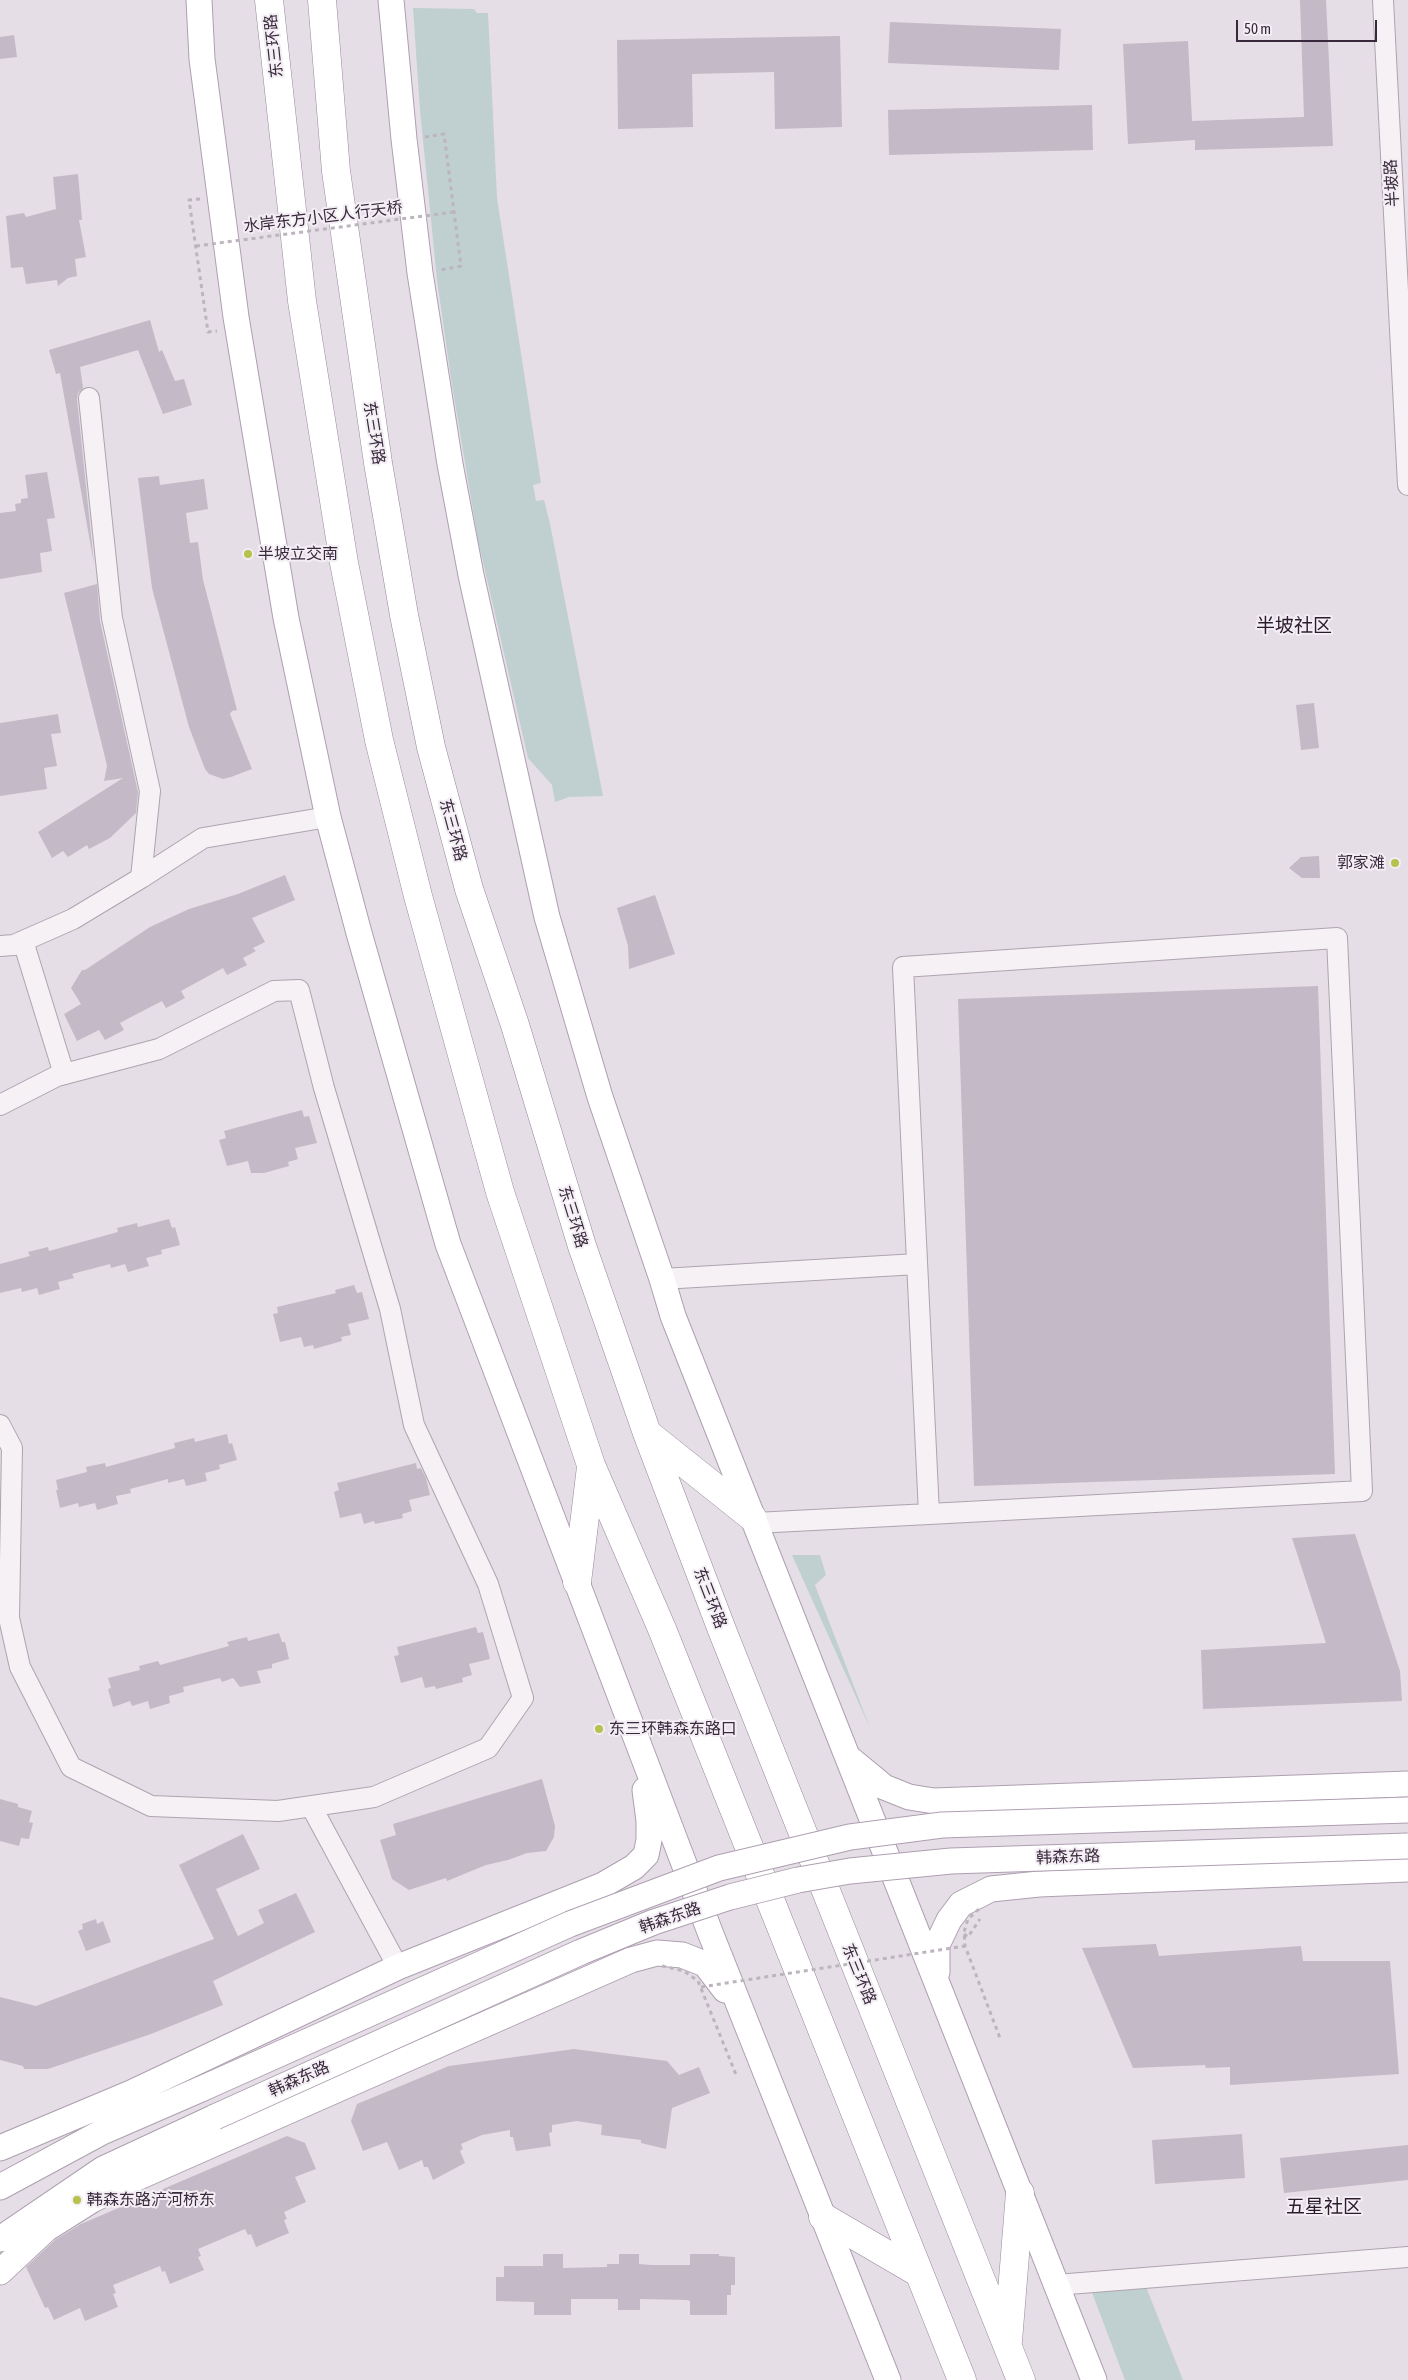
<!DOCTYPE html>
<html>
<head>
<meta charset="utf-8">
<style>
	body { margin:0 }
	#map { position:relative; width:1408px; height:2380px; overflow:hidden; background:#e5dee6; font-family:"Asap Condensed",sans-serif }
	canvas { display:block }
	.scale { position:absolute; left:1236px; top:20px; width:141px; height:22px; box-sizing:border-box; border:2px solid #39293c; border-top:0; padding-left:6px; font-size:15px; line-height:18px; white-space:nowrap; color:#39293c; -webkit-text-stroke:4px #f3eef4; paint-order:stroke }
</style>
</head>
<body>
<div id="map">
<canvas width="1408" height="2380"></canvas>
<div class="scale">50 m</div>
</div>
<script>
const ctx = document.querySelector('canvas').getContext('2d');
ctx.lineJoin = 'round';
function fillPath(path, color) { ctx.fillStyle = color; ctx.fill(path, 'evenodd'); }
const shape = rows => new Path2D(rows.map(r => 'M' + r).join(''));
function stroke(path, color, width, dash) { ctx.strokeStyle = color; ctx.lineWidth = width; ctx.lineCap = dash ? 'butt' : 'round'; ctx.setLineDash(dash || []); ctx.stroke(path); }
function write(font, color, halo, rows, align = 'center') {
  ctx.font = font + ' "Asap Condensed","Noto Sans SC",sans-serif'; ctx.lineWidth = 4; ctx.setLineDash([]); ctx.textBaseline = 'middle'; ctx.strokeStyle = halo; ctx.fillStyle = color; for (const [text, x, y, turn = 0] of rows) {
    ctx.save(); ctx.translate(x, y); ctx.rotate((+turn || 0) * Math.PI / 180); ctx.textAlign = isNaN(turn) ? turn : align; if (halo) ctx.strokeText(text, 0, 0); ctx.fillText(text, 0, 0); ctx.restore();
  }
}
const green = shape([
	[413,8,474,9,477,13,488,13,497,198,541,483,533,485,536,501,544,500,550,524,603,796,569,797,555,802,552,785,528,758,478,540,452,385,437,280,420,110],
	[792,1555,820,1555,826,1575,815,1585,870,1728],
	[1146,2287,1183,2380,1125,2380,1091,2290]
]);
const building = shape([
	[1300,0,1326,0,1333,146,1195,150,1195,140,1128,144,1123,44,1188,41,1192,121,1304,117],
	[890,22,1061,29,1059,70,888,63],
	[14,35,17,57,0,59,0,37],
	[840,36,842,127,775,129,774,72,692,74,693,127,618,129,617,40],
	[1092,105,1093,150,889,155,888,110],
	[78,174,82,220,79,220,86,257,75,259,77,276,68,278,58,286,57,280,26,284,23,267,11,268,6,216,24,213,26,217,56,209,53,177],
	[150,320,159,352,162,350,175,381,184,379,192,405,163,414,138,350,80,367,83,388,78,393,77,399,94,564,60,373,56,374,49,350],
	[47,472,55,518,47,519,52,551,40,553,42,572,0,579,0,513,16,511,15,504,21,503,21,499,28,498,25,475],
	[159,476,160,485,204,479,208,509,186,513,190,543,198,542,203,580,237,710,232,711,230,714,252,769,231,777,223,779,209,774,205,769,189,727,152,588,138,478],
	[97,584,100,621,138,792,136,813,110,838,89,849,87,845,68,857,63,851,52,858,38,832,123,778,104,781,107,766,104,753,64,593],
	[1314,703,1319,748,1301,750,1296,705],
	[58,714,61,733,51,734,57,766,44,768,47,789,0,796,0,723],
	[1319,856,1320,878,1302,878,1289,868,1301,857],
	[285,875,295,900,252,918,265,942,253,948,256,951,243,958,247,965,227,975,223,968,181,991,185,998,166,1008,162,1001,133,1016,120,1023,124,1030,105,1040,99,1030,77,1041,64,1014,81,1004,71,988,82,970,85,970,150,927,189,909,238,894],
	[655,895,675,954,629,969,628,946,617,908],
	[1318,986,1335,1474,974,1486,958,999],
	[302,1110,304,1117,309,1116,317,1143,295,1148,298,1159,288,1162,289,1166,264,1173,251,1173,248,1161,227,1166,219,1140,226,1138,224,1131],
	[169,1219,172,1228,175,1227,180,1245,161,1250,162,1254,146,1258,149,1266,128,1272,125,1264,111,1268,110,1264,72,1274,74,1278,58,1282,60,1289,39,1295,37,1288,22,1292,21,1288,0,1293,0,1264,30,1256,28,1252,48,1247,49,1251,118,1232,117,1228,137,1223,138,1227],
	[354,1285,357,1293,362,1292,369,1319,348,1324,351,1335,341,1337,342,1341,314,1349,313,1345,304,1347,301,1337,280,1342,273,1314,278,1313,277,1307,336,1293,335,1290],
	[227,1434,229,1444,232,1443,237,1460,219,1465,220,1469,205,1473,207,1481,186,1486,184,1479,168,1483,168,1479,130,1489,131,1493,116,1496,118,1504,97,1510,95,1503,79,1507,78,1503,60,1508,56,1490,58,1490,56,1480,87,1472,86,1467,105,1463,106,1467,175,1448,174,1443,194,1438,195,1442],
	[416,1463,417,1469,421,1468,426,1478,430,1495,409,1500,412,1511,402,1514,403,1518,375,1524,374,1521,364,1524,361,1513,340,1518,334,1492,339,1490,337,1483],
	[1355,1534,1400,1671,1402,1701,1203,1709,1201,1650,1326,1643,1292,1538],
	[476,1627,478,1633,483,1632,490,1659,469,1664,472,1675,462,1678,463,1682,436,1689,435,1686,425,1688,422,1677,401,1683,394,1656,399,1655,397,1647],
	[279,1633,282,1642,285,1642,289,1659,272,1664,272,1668,257,1671,261,1683,240,1687,233,1678,222,1682,220,1678,183,1687,184,1692,169,1696,170,1703,150,1709,148,1701,132,1706,130,1701,113,1707,108,1689,111,1688,108,1678,140,1670,139,1666,158,1661,160,1665,229,1646,227,1642,247,1637,248,1641],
	[542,1779,555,1826,554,1837,546,1851,527,1853,508,1860,486,1865,447,1881,446,1878,409,1890,392,1879,380,1840,396,1835,393,1824],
	[0,1799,18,1804,18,1807,32,1811,29,1822,33,1823,29,1839,21,1838,19,1846,0,1841],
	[243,1834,260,1869,216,1889,238,1936,264,1923,258,1910,296,1893,315,1932,213,1981,223,2005,151,2034,48,2069,24,2069,23,2066,0,2060,0,1997,36,2006,214,1939,179,1865],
	[96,1919,97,1924,103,1921,111,1942,86,1951,78,1931,83,1929,82,1924],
	[1156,1944,1159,1956,1301,1946,1303,1961,1390,1961,1399,2074,1230,2085,1230,2067,1206,2068,1205,2065,1133,2068,1082,1948],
	[574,2049,667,2061,679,2075,699,2067,710,2093,672,2108,666,2149,641,2143,641,2140,601,2135,602,2125,577,2121,552,2125,552,2132,549,2133,551,2146,516,2151,513,2137,510,2137,510,2130,482,2135,461,2144,463,2149,460,2151,465,2163,433,2180,428,2167,424,2167,422,2160,399,2170,387,2142,363,2151,351,2121,357,2104,449,2066],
	[1242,2134,1245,2178,1155,2184,1152,2140],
	[287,2136,305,2143,316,2169,295,2177,306,2202,284,2212,287,2219,284,2220,289,2233,256,2247,251,2234,248,2235,245,2229,198,2249,201,2256,198,2257,204,2270,170,2284,165,2271,162,2272,160,2266,113,2285,116,2293,113,2294,118,2307,85,2321,80,2308,54,2320,48,2307,45,2308,26,2267,55,2240,81,2224],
	[1408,2145,1408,2180,1284,2193,1280,2158],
	[543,2254,563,2254,563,2268,607,2267,607,2264,619,2264,619,2254,639,2254,639,2264,651,2265,690,2265,690,2254,719,2254,719,2256,735,2257,735,2285,731,2285,731,2295,727,2295,727,2315,690,2315,690,2301,687,2300,640,2299,640,2310,618,2310,618,2299,571,2299,571,2315,534,2315,534,2302,496,2301,496,2277,504,2277,504,2266,543,2266]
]);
const path = shape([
	[425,137,444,134,461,266,440,270],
	[200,199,189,200,208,332,217,331],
	[964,1934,968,1937,980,1919]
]);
const minor = shape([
	[1383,0,1408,485],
	[89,398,112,618,150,791,141,878],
	[23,941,64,1074],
	[0,946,14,945,73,919,141,878,203,838,328,817],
	[0,1105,57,1076,159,1049,274,991,299,990,324,1088,390,1309,414,1425,488,1584,523,1698,488,1748,374,1797,278,1811,151,1806,71,1767,20,1667,9,1618,12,1448,0,1425],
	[662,1279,917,1264],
	[755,1523,929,1514,1362,1491,1337,938,903,967,929,1514],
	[311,1806,398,1967],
	[1056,2285,1408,2257]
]);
const major = shape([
	[199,0,202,59,236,317,286,618,328,817,359,933,448,1244,710,1932,888,2380],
	[391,0,404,139,420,273,450,464,471,575,547,917,600,1097,662,1279,673,1316,1094,2380],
	[850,1759,884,1787,909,1797,934,1801,1408,1784],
	[937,1972,937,1945,949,1920,961,1904,991,1889,1039,1884,1408,1869],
	[0,2148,131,2093,398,1967,603,1885,634,1867,646,1855,649,1840,649,1821,645,1790],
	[0,2187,102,2132,201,2089],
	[0,2239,103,2169,215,2117],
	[0,2272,46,2229,92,2200,141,2176,631,1960,657,1953,682,1955,705,1964,725,1990]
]);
const highway = shape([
	[269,0,302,301,344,563,379,740,418,896,500,1192,591,1465,662,1629,962,2380],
	[322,0,336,171,378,463,404,615,431,747,469,889,515,1025,582,1246,647,1433,722,1630,1021,2380],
	[648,1434,752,1517],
	[577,1582,591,1467],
	[823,2217,919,2273],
	[1008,2341,1020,2193]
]);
const pathBridge = shape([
	[196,246,454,212],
	[979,1909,968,1919,964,1932,965,1946,1000,2038],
	[662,1966,684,1971,698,1981,737,2077],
	[701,1987,965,1946]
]);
const majorBridge = shape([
	[201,2089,570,1924,719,1868,850,1837,942,1825,1408,1810],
	[215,2117,581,1952,654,1922,730,1897,798,1880,850,1871,951,1861,1408,1846]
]);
const markers = [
	[248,554,5,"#b6c14e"],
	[1395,863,5,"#b6c14e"],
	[599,1729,5,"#b6c14e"],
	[77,2200,5,"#b6c14e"]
];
const streetNames = [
	["东三环路",274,46,-96],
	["半坡路",1392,183,-93],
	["水岸东方小区人行天桥",323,217,-7],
	["东三环路",374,433,81],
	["东三环路",453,830,75],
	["东三环路",573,1217,73],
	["东三环路",710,1598,69],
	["韩森东路",1068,1857,-2],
	["韩森东路",670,1918,-19],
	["东三环路",859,1974,68],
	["韩森东路",299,2079,-24]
];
const poiNames = [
	["半坡立交南",258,554],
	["郭家滩",1385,863,"right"],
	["东三环韩森东路口",609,1729],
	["韩森东路浐河桥东",87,2200]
];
const quarterNames = [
	["半坡社区",1294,626],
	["五星社区",1324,2207]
];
fillPath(green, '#c0cfcf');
fillPath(building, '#c4b9c6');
stroke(minor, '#aea4b0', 22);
stroke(major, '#ae9fb1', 27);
stroke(highway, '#98879c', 29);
stroke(path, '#bdb5be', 3, [4, 4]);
stroke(minor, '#f5f1f5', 20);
stroke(major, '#fff', 25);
stroke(highway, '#fff', 28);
stroke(majorBridge, '#ae9fb1', 27, []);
stroke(pathBridge, '#bdb5be', 3, [4, 4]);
stroke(majorBridge, '#fff', 25);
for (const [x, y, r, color] of markers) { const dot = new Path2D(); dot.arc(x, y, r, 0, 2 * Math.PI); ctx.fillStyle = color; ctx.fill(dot); stroke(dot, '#f3eef4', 2); }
write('16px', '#39293c', '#f3eef4', streetNames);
write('16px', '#39293c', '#f3eef4', poiNames, 'left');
write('19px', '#2b1b2d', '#f3eef4', quarterNames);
</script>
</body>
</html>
